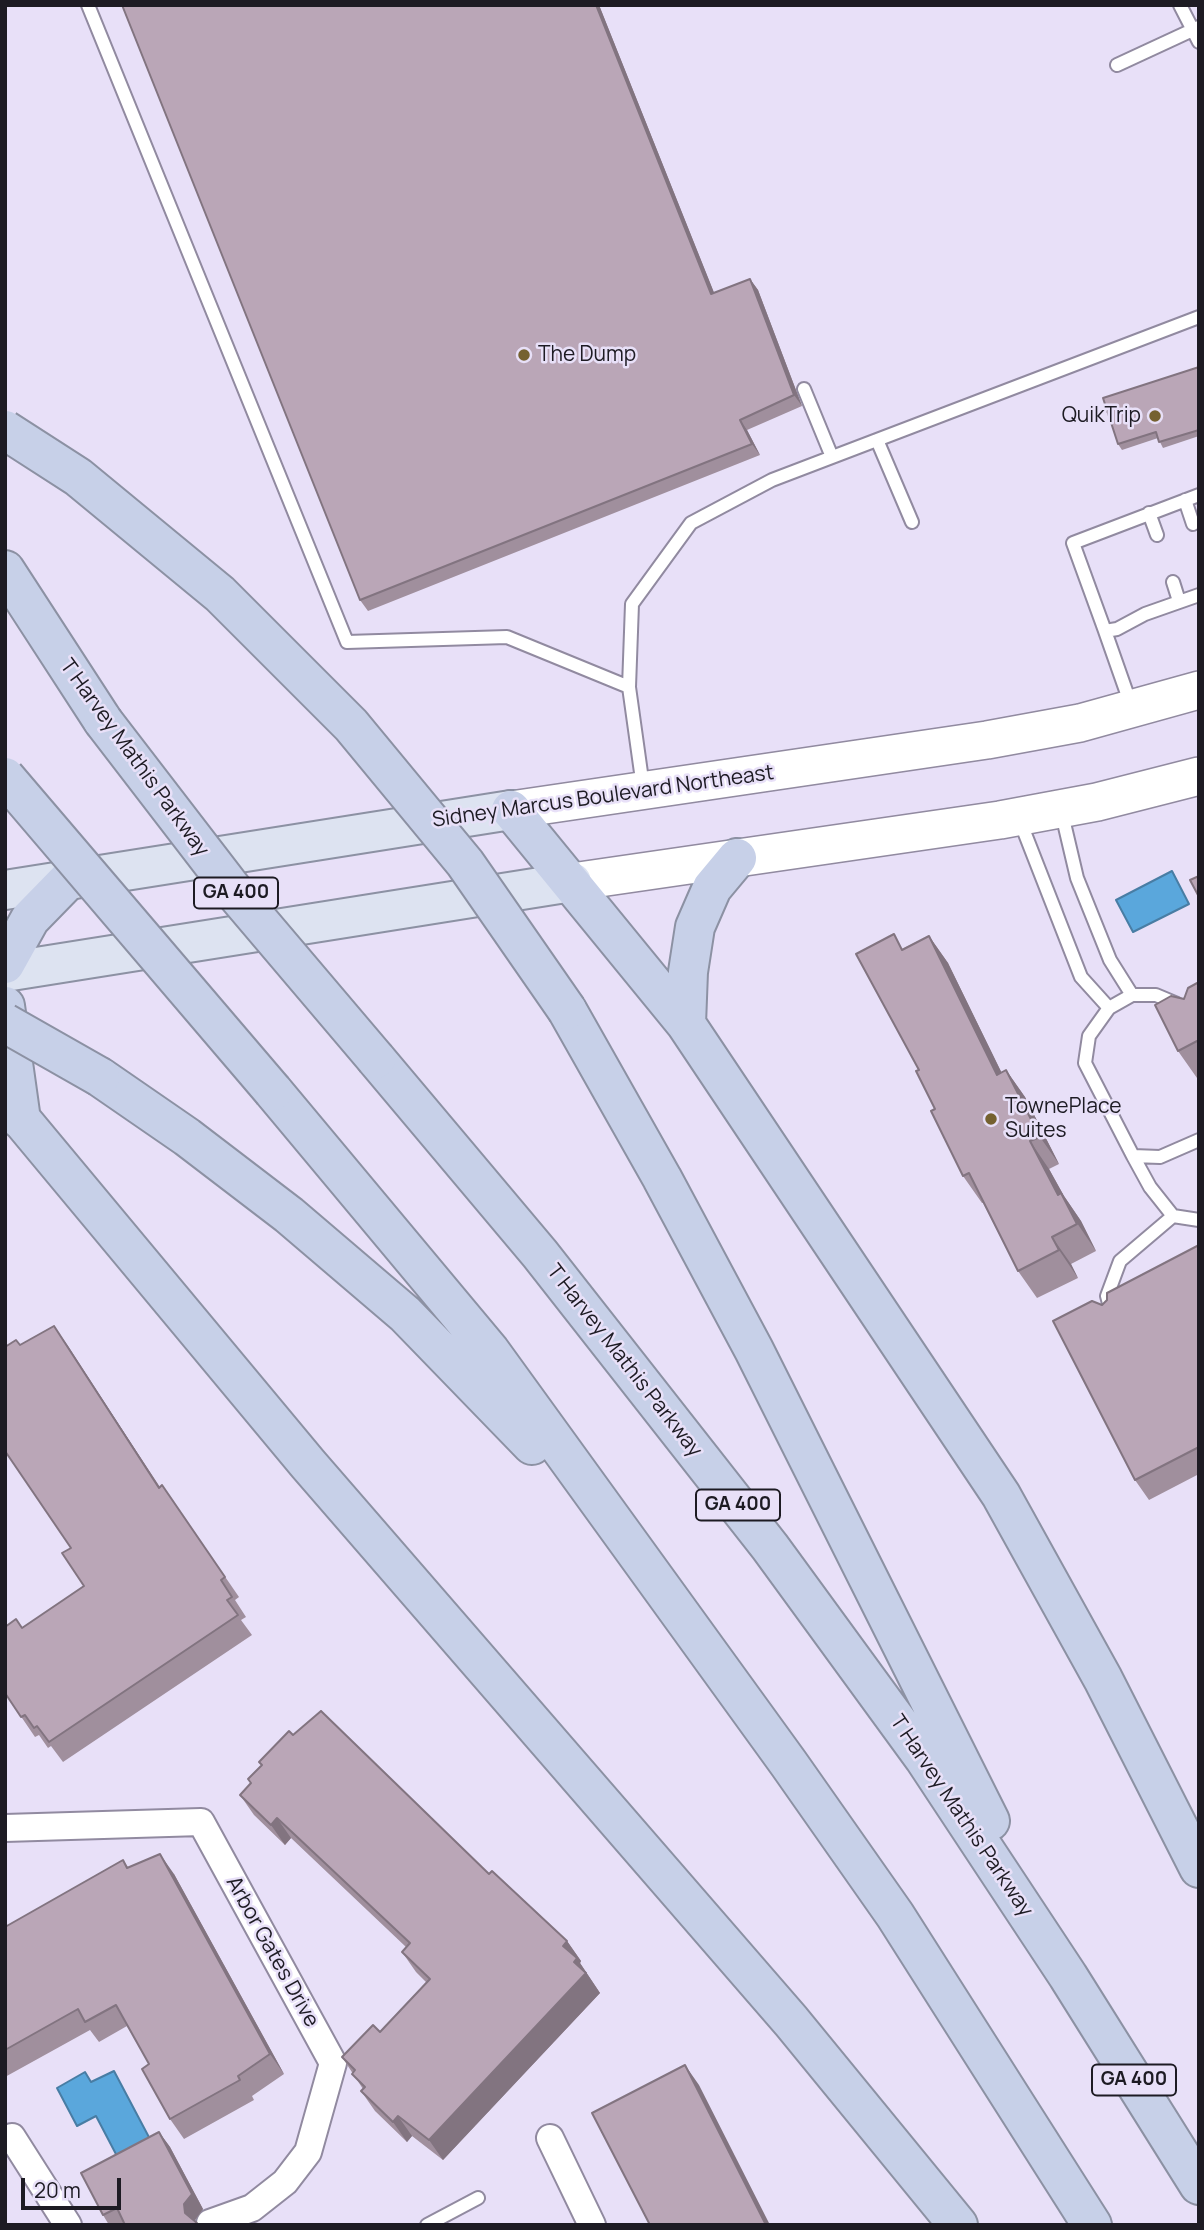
<!DOCTYPE html>
<html>
<head>
<meta charset="utf-8">
<style>
	body { margin:0 }
	#map { position:relative; width:1204px; height:2230px; overflow:hidden; background:#e8e0f8; font-family:Manrope,sans-serif }
	canvas { display:block }
	.frame { position:absolute; inset:0; border:7px solid #1d1b23; pointer-events:none }
	.scale { position:absolute; left:21px; top:2178px; width:100px; height:32px; box-sizing:border-box; border:4px solid #1d1b23; border-top:0; padding-left:9px; font-size:21px; line-height:24px; white-space:nowrap; color:#1d1b23; -webkit-text-stroke:5px #e8e0f8; paint-order:stroke }
</style>
</head>
<body>
<div id="map">
<canvas width="1204" height="2230"></canvas>
<div class="frame"></div>
<div class="scale">20 m</div>
</div>
<script>
const ctx = document.querySelector('canvas').getContext('2d');
ctx.lineJoin = 'round';
function fillPath(path, color) { ctx.fillStyle = color; ctx.fill(path, 'evenodd'); }
const shape = rows => new Path2D(rows.map(r => 'M' + r).join(''));
function stroke(path, color, width, dash) { ctx.strokeStyle = color; ctx.lineWidth = width; ctx.lineCap = dash ? 'butt' : 'round'; ctx.setLineDash(dash || []); ctx.stroke(path); }
function write(font, color, halo, rows, align = 'center') {
  ctx.font = font + ' Manrope,sans-serif'; ctx.lineWidth = 5; ctx.setLineDash([]); ctx.textBaseline = 'middle'; ctx.strokeStyle = halo; ctx.fillStyle = color; for (const [text, x, y, turn = 0] of rows) {
    ctx.save(); ctx.translate(x, y); ctx.rotate((+turn || 0) * Math.PI / 180); ctx.textAlign = isNaN(turn) ? turn : align; if (halo) ctx.strokeText(text, 0, 0); ctx.fillText(text, 0, 0); ctx.restore();
  }
}
const water = shape([
	[1172,871,1189,904,1133,932,1116,900,1172,871],
	[114,2071,151,2141,118,2158,96,2116,77,2126,57,2088,85,2072,91,2082,114,2071]
]);
const lane = shape([
	[88,5,347,642,507,637,629,687],
	[1180,5,1199,42],
	[1117,65,1199,27],
	[804,389,832,457],
	[877,440,912,522],
	[1185,500,1193,524],
	[1149,513,1157,535],
	[1173,582,1179,601],
	[1105,631,1073,543,1199,495],
	[1131,705,1105,631,1117,629,1145,614,1199,595],
	[643,787,629,687,632,604,691,523,772,480,1199,317],
	[1061,810,1077,878,1110,960,1132,995],
	[1020,821,1081,977,1109,1008],
	[1199,1019,1175,1003,1156,995,1132,995,1109,1008,1089,1036,1085,1063,1133,1156,1160,1157,1199,1140],
	[1133,1156,1150,1187,1173,1216,1199,1220],
	[1110,1307,1107,1296,1120,1261,1173,1216],
	[427,2225,478,2198]
]);
const street = shape([
	[5,1828,201,1822,333,2063,308,2152,285,2182,252,2208,210,2223],
	[12,2137,68,2225],
	[550,2138,592,2225]
]);
const secondary = shape([
	[511,810,987,740,1080,723,1199,690],
	[572,882,1000,820,1097,802,1199,776]
]);
const primary = shape([
	[5,890,511,810],
	[5,972,572,882]
]);
const highway = shape([
	[5,570,103,721],
	[511,810,686,1024,1001,1495,1103,1679,1199,1868],
	[5,964,30,919,69,879],
	[5,1006,21,1120],
	[567,1010,662,1178,754,1350,990,1821],
	[686,1024,688,972,695,927,712,888,737,858],
	[376,1059,540,1254,770,1547,924,1758,1068,1976,1199,2185],
	[100,1077,187,1137,289,1215,405,1314,532,1445],
	[273,1091,490,1351,789,1764,895,1915,1092,2225],
	[5,1100,308,1464,791,2021,958,2225]
]);
const highwayBridge = shape([
	[5,430,78,477,220,594,351,725,465,863,567,1010],
	[103,721,236,894,376,1059],
	[5,777,273,1091],
	[5,1023,100,1077]
]);
const wall = shape([
	[599,5,714,293,750,279,758,290,802,406,747,430,760,455,368,611,360,600],
	[1199,367,1199,436,1163,448,1158,438,1122,450,1118,444],
	[929,936,948,963,1001,1072,1006,1070,1025,1097,1059,1164,1049,1169,1064,1196,1081,1221,1096,1251,1071,1264,1078,1278,1037,1298,1018,1271,983,1203,982,1203,963,1176,919,1070,904,948],
	[1199,982,1199,1077,1197,1078,1178,1051],
	[1199,1245,1199,1474,1149,1500,1135,1480,1102,1305],
	[54,1326,160,1487,162,1485,239,1597,235,1600,246,1617,241,1620,252,1635,63,1762,51,1746,48,1748,39,1735,35,1737,5,1693,22,1628,84,1586,71,1548,20,1345],
	[293,1735,489,1874,567,1941,581,1961,580,1963,600,1993,443,2160,412,2136,407,2142,375,2111,361,2091,363,2089,342,2057,380,2032,427,1983,416,1972,402,1952,406,1947,291,1838,285,1845,254,1815,240,1795,251,1783,248,1779,262,1766,259,1762],
	[123,1860,128,1867,174,1874,284,2074,252,2096,254,2100,184,2139,170,2119,149,2064,127,2026,99,2042,90,2030,5,2077,5,1927],
	[159,2132,170,2147,203,2209,195,2220,195,2221,198,2225,109,2225,103,2215]
]);
const shadedWall = shape([
	[596,5,599,5,719,305,711,294],
	[750,279,758,290,802,406,794,395],
	[740,420,747,430,760,455,752,444],
	[929,936,948,963,1016,1102,997,1075],
	[1006,1070,1025,1097,1059,1164,1040,1137],
	[1030,1141,1049,1169,1064,1196,1081,1221,1096,1251,1058,1195],
	[1052,1237,1071,1264,1078,1278,1059,1250],
	[54,1326,68,1346,173,1508,159,1488],
	[277,1818,291,1838,285,1845,271,1825],
	[160,1854,174,1874,284,2074,270,2054],
	[567,1941,581,1961,580,1963,600,1993,443,2160,429,2140],
	[685,2065,699,2085,770,2225,766,2225],
	[398,2116,412,2136,407,2142,393,2122],
	[159,2132,170,2147,203,2209,195,2220,195,2224,185,2213,184,2204]
]);
const building = shape([
	[122,5,596,5,711,294,750,279,794,395,740,420,752,444,360,600,122,5],
	[1199,367,1199,430,1159,442,1156,432,1118,444,1103,398,1199,367],
	[1199,876,1199,897,1190,880,1199,876],
	[894,934,902,950,929,936,997,1075,1006,1070,1040,1137,1030,1141,1058,1195,1061,1193,1077,1224,1052,1237,1059,1250,1018,1271,969,1173,963,1176,931,1111,935,1109,916,1071,919,1070,856,954,894,934],
	[1199,982,1199,1040,1178,1051,1155,1005,1171,996,1184,999,1188,988,1199,982],
	[1199,1245,1199,1447,1135,1480,1053,1321,1092,1301,1102,1305,1107,1300,1107,1293,1199,1245],
	[54,1326,159,1488,162,1485,225,1577,221,1580,232,1597,227,1600,238,1615,49,1742,37,1726,34,1728,25,1715,21,1717,5,1693,5,1627,16,1619,22,1628,84,1586,62,1553,71,1548,5,1451,5,1347,16,1340,20,1345,54,1326],
	[321,1711,489,1874,492,1871,567,1941,563,1946,577,1958,574,1962,586,1973,429,2140,398,2116,393,2122,361,2091,365,2087,352,2074,355,2070,342,2057,373,2025,380,2032,430,1979,402,1952,410,1943,277,1818,271,1825,240,1795,251,1783,248,1779,262,1765,259,1762,289,1731,293,1735,321,1711],
	[160,1854,270,2054,238,2076,240,2080,170,2119,142,2069,149,2064,116,2005,85,2022,78,2009,5,2050,5,1927,123,1860,127,1868,160,1854],
	[685,2065,766,2225,650,2225,592,2113,685,2065],
	[159,2132,192,2194,184,2204,185,2213,197,2223,193,2225,125,2225,117,2208,103,2215,81,2173,159,2132]
]);
const markers = [
	[524,355,7,"#756130"],
	[1155,416,7,"#756130"],
	[991,1119,7,"#756130"]
];
const shields = [
	[236,893,84],
	[738,1505,84],
	[1134,2080,84]
];
const shieldNames = [
	["GA 400",236,893],
	["GA 400",738,1505],
	["GA 400",1134,2080]
];
const poiNames = [
	["The Dump",538,355],
	["QuikTrip",1141,416,"right"],
	["TownePlace",1005,1107],
	["Suites",1005,1131]
];
const streetNames = [
	["T Harvey Mathis Parkway",134,758,54],
	["Sidney Marcus Boulevard Northeast",603,797,-8],
	["T Harvey Mathis Parkway",624,1361,52],
	["T Harvey Mathis Parkway",961,1816,56],
	["Arbor Gates Drive",272,1952,61]
];
fillPath(water, '#5aa7dc');
stroke(water, '#487da4', 2);
stroke(lane, '#918aa0', 16);
stroke(street, '#918aa0', 30);
stroke(secondary, '#918aa0', 40);
stroke(primary, '#8c91a3', 42);
stroke(highway, '#8c91a3', 42);
stroke(lane, '#fff', 12);
stroke(street, '#fff', 26);
stroke(secondary, '#fff', 37);
stroke(primary, '#dde3f1', 38);
stroke(highway, '#c7d0e8', 38);
stroke(highwayBridge, '#8c91a3', 42, []);
stroke(highwayBridge, '#c7d0e8', 38);
fillPath(wall, '#a08f9d');
fillPath(shadedWall, '#827480');
fillPath(building, '#baa6b7');
stroke(building, '#827480', 2);
for (const [x, y, r, color] of markers) { const dot = new Path2D(); dot.arc(x, y, r, 0, 2 * Math.PI); ctx.fillStyle = color; ctx.fill(dot); stroke(dot, '#e8e0f8', 2.5); }
for (const [x, y, w] of shields) { const box = new Path2D(); box.roundRect(x - w / 2, y - 15.5, w, 31, 5); ctx.fillStyle = '#e8e0f8'; ctx.fill(box); stroke(box, '#1d1b23', 2); }
write('bold 19px', '#1d1b23', null, shieldNames);
write('21px', '#1d1b23', '#e8e0f8', poiNames, 'left');
write('21px', '#1d1b23', '#e8e0f8', streetNames);
</script>
</body>
</html>
